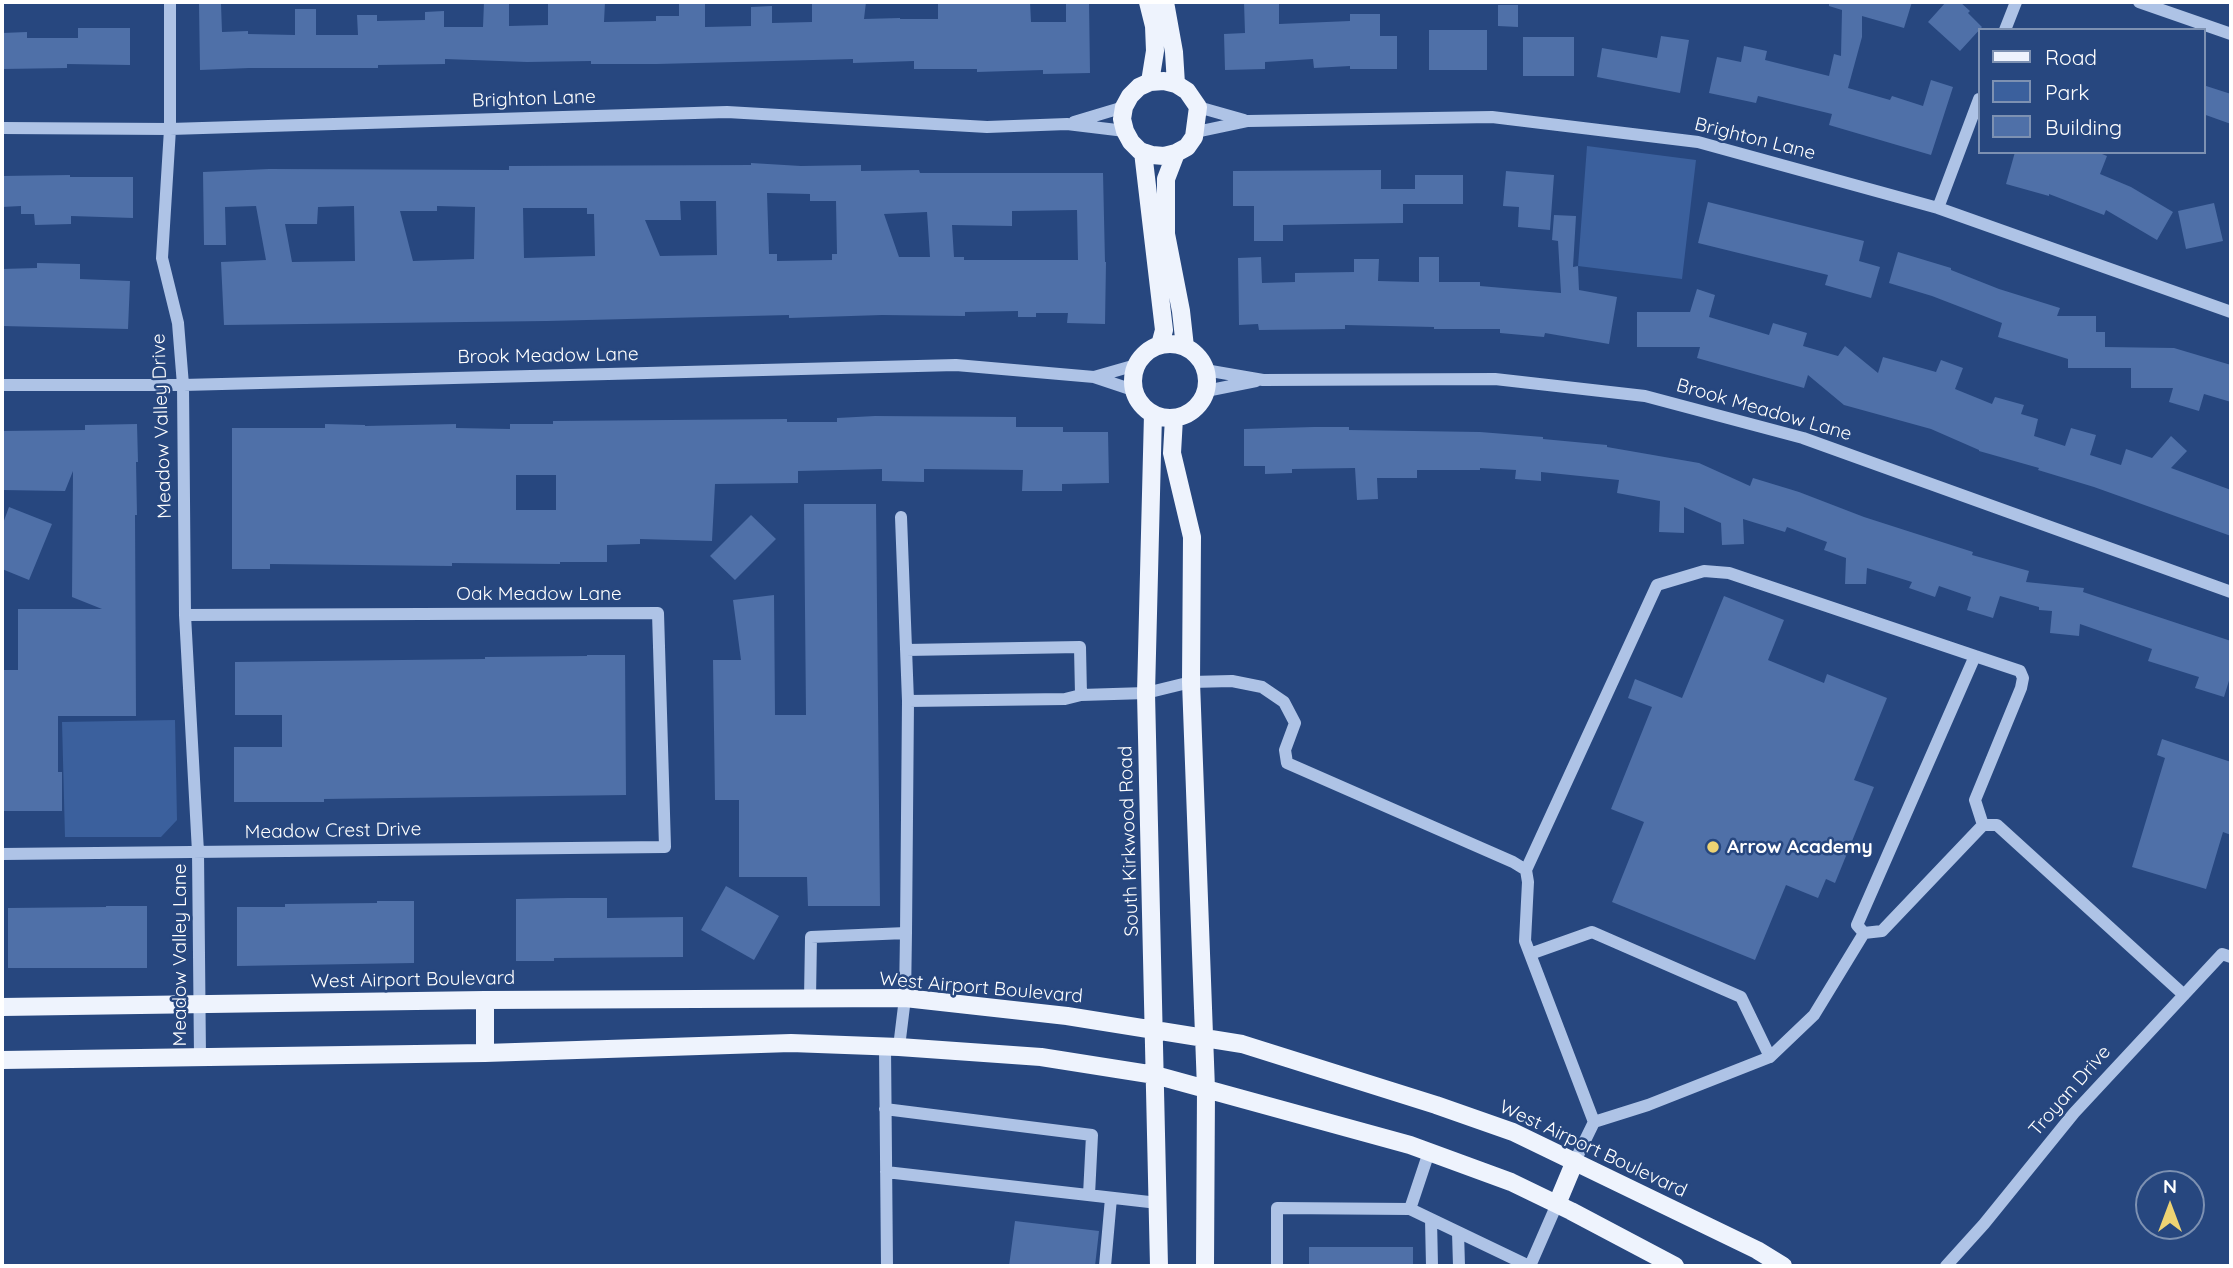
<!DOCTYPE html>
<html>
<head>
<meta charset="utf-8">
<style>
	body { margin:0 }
	#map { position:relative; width:2233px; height:1268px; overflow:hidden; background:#27477f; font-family:Quicksand,sans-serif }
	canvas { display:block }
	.frame { position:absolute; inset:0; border:4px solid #fff; pointer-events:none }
	.legend { position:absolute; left:1978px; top:28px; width:228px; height:126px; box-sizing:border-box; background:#27477f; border:2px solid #7d91b2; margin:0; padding:9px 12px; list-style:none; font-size:21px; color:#fff }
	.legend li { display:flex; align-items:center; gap:14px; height:35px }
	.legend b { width:35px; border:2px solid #7d91b2 }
	.north { position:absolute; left:2135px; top:1170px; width:70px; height:70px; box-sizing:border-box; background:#27477f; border:2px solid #7d91b2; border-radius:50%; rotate:0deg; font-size:19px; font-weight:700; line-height:28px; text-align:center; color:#fff }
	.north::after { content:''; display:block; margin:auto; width:24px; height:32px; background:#eed373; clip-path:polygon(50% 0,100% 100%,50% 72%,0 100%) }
</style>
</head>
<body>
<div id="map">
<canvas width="2233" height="1268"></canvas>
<div class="frame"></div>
<ul class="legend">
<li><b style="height:9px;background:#eef3fd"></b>Road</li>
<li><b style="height:19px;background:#3b609d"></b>Park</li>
<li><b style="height:19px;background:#4f70a8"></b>Building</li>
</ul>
<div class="north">N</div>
</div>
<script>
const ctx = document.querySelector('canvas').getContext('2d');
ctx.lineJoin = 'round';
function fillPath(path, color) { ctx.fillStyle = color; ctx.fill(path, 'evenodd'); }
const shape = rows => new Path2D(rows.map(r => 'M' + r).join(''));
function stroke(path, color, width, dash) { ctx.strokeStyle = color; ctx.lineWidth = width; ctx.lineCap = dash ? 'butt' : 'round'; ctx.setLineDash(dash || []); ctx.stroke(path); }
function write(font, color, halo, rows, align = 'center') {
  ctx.font = font + ' Quicksand,sans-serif'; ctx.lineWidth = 5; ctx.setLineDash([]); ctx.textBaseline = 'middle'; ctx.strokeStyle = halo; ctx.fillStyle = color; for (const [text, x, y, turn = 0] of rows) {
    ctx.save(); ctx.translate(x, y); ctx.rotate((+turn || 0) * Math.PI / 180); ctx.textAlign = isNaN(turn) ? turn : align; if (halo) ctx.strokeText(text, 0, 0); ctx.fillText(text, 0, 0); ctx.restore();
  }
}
const green = shape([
	[1587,146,1696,160,1682,279,1578,266],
	[175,720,177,820,161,837,65,837,62,722]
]);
const building = shape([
	[484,2,509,2,509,26,548,25,548,2,605,2,604,22,656,21,656,16,679,16,679,2,705,2,705,27,751,26,751,7,772,6,772,23,812,22,812,2,866,2,864,19,900,18,900,19,938,19,938,2,1030,2,1031,22,1066,22,1066,2,1089,2,1090,73,1043,74,1043,70,977,72,977,69,914,69,914,61,853,63,853,59,657,64,591,64,591,61,527,62,445,59,445,64,378,65,378,68,249,68,200,70,199,4,221,4,222,32,248,31,248,34,295,35,295,9,316,9,316,35,358,35,357,15,377,15,377,21,425,20,425,12,444,11,444,27,483,27],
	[1244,2,1279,2,1279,24,1350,21,1350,14,1380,14,1380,36,1397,36,1397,69,1350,69,1350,66,1314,68,1313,59,1265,62,1265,69,1225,70,1224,34,1245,33],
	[1829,2,1912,2,1904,28,1862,16,1862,37,1848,88,1890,100,1892,96,1923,106,1931,80,1953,87,1931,155,1829,125,1832,114,1758,96,1756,103,1709,93,1717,57,1741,62,1744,46,1767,51,1765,60,1829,76,1834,54,1841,56,1842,10,1829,6],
	[1946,2,1960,2,1970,11,1968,13,1982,27,1960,51,1928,22],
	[1498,5,1518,5,1518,27,1498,26],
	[78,28,130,28,130,65,67,64,67,68,2,69,2,33,27,32,27,38,78,38],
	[1429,30,1487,30,1487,70,1429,70],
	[1661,36,1689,40,1680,93,1597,77,1602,48,1657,58],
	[1523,37,1574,37,1574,76,1523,76],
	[2203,85,2231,94,2231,124,2203,114],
	[2015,152,2097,152,2107,156,2100,174,2131,187,2173,212,2157,240,2106,210,2104,215,2049,194,2049,196,2006,184],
	[751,163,801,166,861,165,861,171,919,170,920,173,1103,173,1105,262,1106,262,1105,324,1067,323,1068,313,1036,313,1036,317,1018,317,1018,311,965,312,965,316,882,315,789,318,789,315,547,321,224,325,221,262,266,260,256,206,225,207,226,245,204,245,203,172,269,169,509,170,509,166,751,165],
	[767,193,810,194,810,201,836,201,837,254,832,254,832,260,777,261,777,254,769,254],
	[680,201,716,201,717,255,660,256,645,220,681,220],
	[354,206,355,261,292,262,285,224,317,224,318,207],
	[437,206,475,207,474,259,413,261,400,211,437,211],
	[523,208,587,208,587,214,594,214,595,256,524,258],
	[1077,210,1078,260,964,260,964,257,954,257,952,225,1012,226,1012,211],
	[927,212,930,257,899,257,884,214],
	[1381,170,1381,189,1415,189,1415,175,1463,175,1463,204,1403,204,1403,223,1283,225,1283,241,1254,241,1254,206,1233,206,1233,171],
	[1506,171,1554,175,1550,230,1518,227,1519,207,1503,206],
	[70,175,70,177,133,177,133,218,71,216,71,224,35,225,34,214,21,214,21,206,2,207,2,176],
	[1708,202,1864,241,1859,261,1880,267,1871,298,1825,285,1828,275,1698,243],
	[2214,203,2223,241,2186,249,2178,211],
	[1554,215,1576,216,1573,267,1578,266,1579,290,1617,297,1609,344,1545,333,1544,337,1500,333,1500,329,1434,329,1434,327,1345,325,1345,329,1259,330,1258,324,1239,325,1238,258,1261,257,1262,283,1295,282,1295,273,1354,272,1354,259,1379,259,1378,281,1419,282,1419,257,1439,257,1439,282,1480,282,1480,286,1561,293,1558,241,1552,240],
	[1898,252,1951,268,1951,270,1999,289,2060,308,2057,316,2096,316,2096,332,2105,332,2105,347,2174,348,2231,365,2231,402,2204,394,2199,411,2169,402,2173,388,2131,388,2131,368,2068,368,2068,359,1998,337,2002,323,1932,296,1889,283],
	[37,263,80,264,80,279,130,281,128,329,2,326,2,269,37,268],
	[1697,289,1715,295,1709,317,1769,335,1773,323,1807,333,1803,346,1838,356,1845,346,1878,373,1883,357,1936,372,1941,360,1963,368,1955,389,1992,404,1995,397,2024,405,2021,414,2038,419,2034,436,2065,446,2071,428,2096,435,2090,455,2121,465,2126,449,2152,458,2171,436,2187,451,2171,468,2231,490,2231,536,2094,487,2038,470,2039,468,1979,451,1979,450,1931,429,1844,405,1808,375,1804,388,1697,358,1700,347,1637,347,1637,312,1690,312],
	[875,416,1016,417,1016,427,1063,427,1063,432,1108,432,1109,483,1062,484,1062,491,1022,491,1023,470,924,469,924,482,882,481,882,469,798,471,798,483,715,484,712,541,640,539,640,544,607,545,607,562,560,562,560,564,452,563,452,566,270,564,270,569,232,569,232,428,325,428,325,424,365,425,365,426,456,424,456,428,510,429,510,424,553,424,553,421,787,419,787,422,837,422,837,418],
	[516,475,556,475,556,510,516,510],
	[137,424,138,462,136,462,137,515,135,515,136,716,58,716,58,772,62,772,62,811,2,811,2,670,18,670,18,609,102,609,72,597,73,471,65,491,2,490,2,431,85,430,85,425],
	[1314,427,1349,427,1349,430,1480,432,1543,437,1543,439,1607,445,1607,447,1699,463,1750,486,1753,478,1799,492,1864,517,1973,552,1972,555,2029,571,2026,582,2084,588,2083,592,2231,641,2231,674,2224,697,2195,688,2199,677,2148,661,2152,649,2080,624,2079,636,2050,633,2052,611,2039,610,2039,607,2000,596,1993,618,1967,610,1971,597,1939,586,1935,597,1909,588,1912,582,1867,568,1866,584,1845,584,1846,558,1824,550,1827,542,1787,527,1785,532,1743,519,1744,544,1722,545,1721,523,1684,507,1684,533,1659,532,1660,501,1617,493,1619,480,1541,472,1541,481,1515,479,1516,470,1480,468,1480,470,1417,470,1417,478,1377,478,1378,499,1357,500,1355,468,1292,469,1292,473,1265,474,1265,466,1244,466,1244,429],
	[804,504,876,504,880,906,808,906,807,877,739,877,739,800,715,800,713,660,741,660,733,600,774,595,775,715,806,715],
	[9,507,52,524,29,580,2,569,2,526],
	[751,515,776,539,735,580,710,556],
	[1724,596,1784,620,1768,660,1824,683,1827,674,1887,698,1854,780,1874,787,1835,883,1826,879,1818,898,1786,885,1755,960,1612,902,1644,822,1611,809,1652,707,1628,698,1635,679,1682,698],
	[587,655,625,655,626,795,324,799,324,802,234,802,234,747,282,747,282,715,235,715,235,662,485,659,485,657,587,656],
	[2162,739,2231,762,2231,835,2223,832,2206,889,2132,867,2165,758,2157,755],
	[726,886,779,916,754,960,701,930],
	[567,898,607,898,607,918,683,917,683,957,554,958,554,961,516,961,516,899],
	[377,901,414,901,414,963,237,966,237,907,285,907,285,904,377,903],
	[106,906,147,906,147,968,8,968,8,908,106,907],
	[1015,1221,1099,1231,1095,1266,1009,1266],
	[1309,1247,1413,1247,1413,1266,1309,1266]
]);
const minor = shape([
	[170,2,170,129,162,258,178,323,183,385,185,615,198,852,200,1057],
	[2139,2,2231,34],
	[2005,30,2016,2],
	[1198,107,1244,120],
	[1074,122,1124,107],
	[2,128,170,129,727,112,987,127,1067,124,1125,131],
	[1196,132,1248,121,1492,117,1698,142,1938,208,2231,312],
	[1938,208,1979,99],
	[1205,370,1263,380,1495,379,1645,396,1803,438,2231,592],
	[1094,377,1136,365],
	[2,385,183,385,956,365,1094,377,1133,390],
	[1206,391,1256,381],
	[901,517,908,701],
	[906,650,1080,647,1081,695],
	[1975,656,2020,671,2023,678,2021,688,1975,800,1983,825],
	[2,854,665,847,658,613,185,615],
	[1526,870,1657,585,1704,571,1729,573,1975,656,1857,925,1864,933],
	[906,933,908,701,1065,699,1081,695,1146,693,1191,682,1232,681,1262,687,1284,702,1295,723,1285,750,1287,763,1513,862,1526,870,1528,882,1525,941,1594,1122,1575,1161],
	[1530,954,1592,932,1741,997,1770,1057],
	[810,999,811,937,906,933,905,998,899,1047],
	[885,1047,887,1266],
	[885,1109,1092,1135,1089,1195],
	[1594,1122,1648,1105,1770,1057,1814,1015,1864,933,1882,931,1983,825,1997,825,2184,995],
	[886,1172,1158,1203],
	[1410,1209,1429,1152],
	[1431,1219,1432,1266],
	[1458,1232,1459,1266],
	[1105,1266,1111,1198],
	[1277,1266,1277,1208,1410,1209,1529,1266],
	[1530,1266,1557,1204],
	[1946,1266,1984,1224,2074,1113,2222,954,2231,957]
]);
const major = shape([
	[1148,2,1154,26,1155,51,1150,82],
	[1165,2,1174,52,1176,84],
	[1164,81,1176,84,1187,91,1198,107,1194,137,1187,147,1176,153,1164,156,1152,155,1140,151,1131,142,1125,131,1122,119,1124,107,1130,96,1139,87,1150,82,1164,81],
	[1143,152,1164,330,1160,345],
	[1176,153,1166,179,1166,234,1181,311,1185,347],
	'1133 381a37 37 0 1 1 74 0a37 37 0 1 1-74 0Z',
	[1153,414,1146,693,1159,1266],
	[1174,418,1172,453,1192,537,1191,682,1206,1089,1205,1266],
	[485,1000,485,1053],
	[2,1007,485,1000,905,998,1067,1016,1242,1044,1436,1105,1513,1132,1757,1250,1783,1266],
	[2,1060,485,1053,791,1043,899,1047,1041,1057,1155,1075,1410,1145,1511,1182,1571,1211,1675,1266],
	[1557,1204,1575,1161]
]);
const markers = [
	[1713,847,7,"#eed373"]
];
const streetNames = [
	["Brighton Lane",534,99,-2],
	["Brighton Lane",1755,139,14],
	["Brook Meadow Lane",548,356,-1],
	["Brook Meadow Lane",1764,410,16],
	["Meadow Valley Drive",162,426,-92],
	["Oak Meadow Lane",539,594],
	["Meadow Crest Drive",333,831,-1],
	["South Kirkwood Road",1129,841,-92],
	["Meadow Valley Lane",180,955,-90],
	["West Airport Boulevard",413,980,-1],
	["West Airport Boulevard",981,988,5],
	["Troyan Drive",2070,1091,-49],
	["West Airport Boulevard",1593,1149,25]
];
const poiNames = [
	["Arrow Academy",1727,847]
];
fillPath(green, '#3b609d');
fillPath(building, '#4f70a8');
stroke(minor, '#aec3e6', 12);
stroke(major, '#eef3fd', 18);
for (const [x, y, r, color] of markers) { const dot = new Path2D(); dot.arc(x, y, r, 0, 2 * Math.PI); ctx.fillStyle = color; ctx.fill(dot); stroke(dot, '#27477f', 2.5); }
write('19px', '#fff', '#27477f', streetNames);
write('bold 19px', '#fff', '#27477f', poiNames, 'left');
</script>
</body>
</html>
